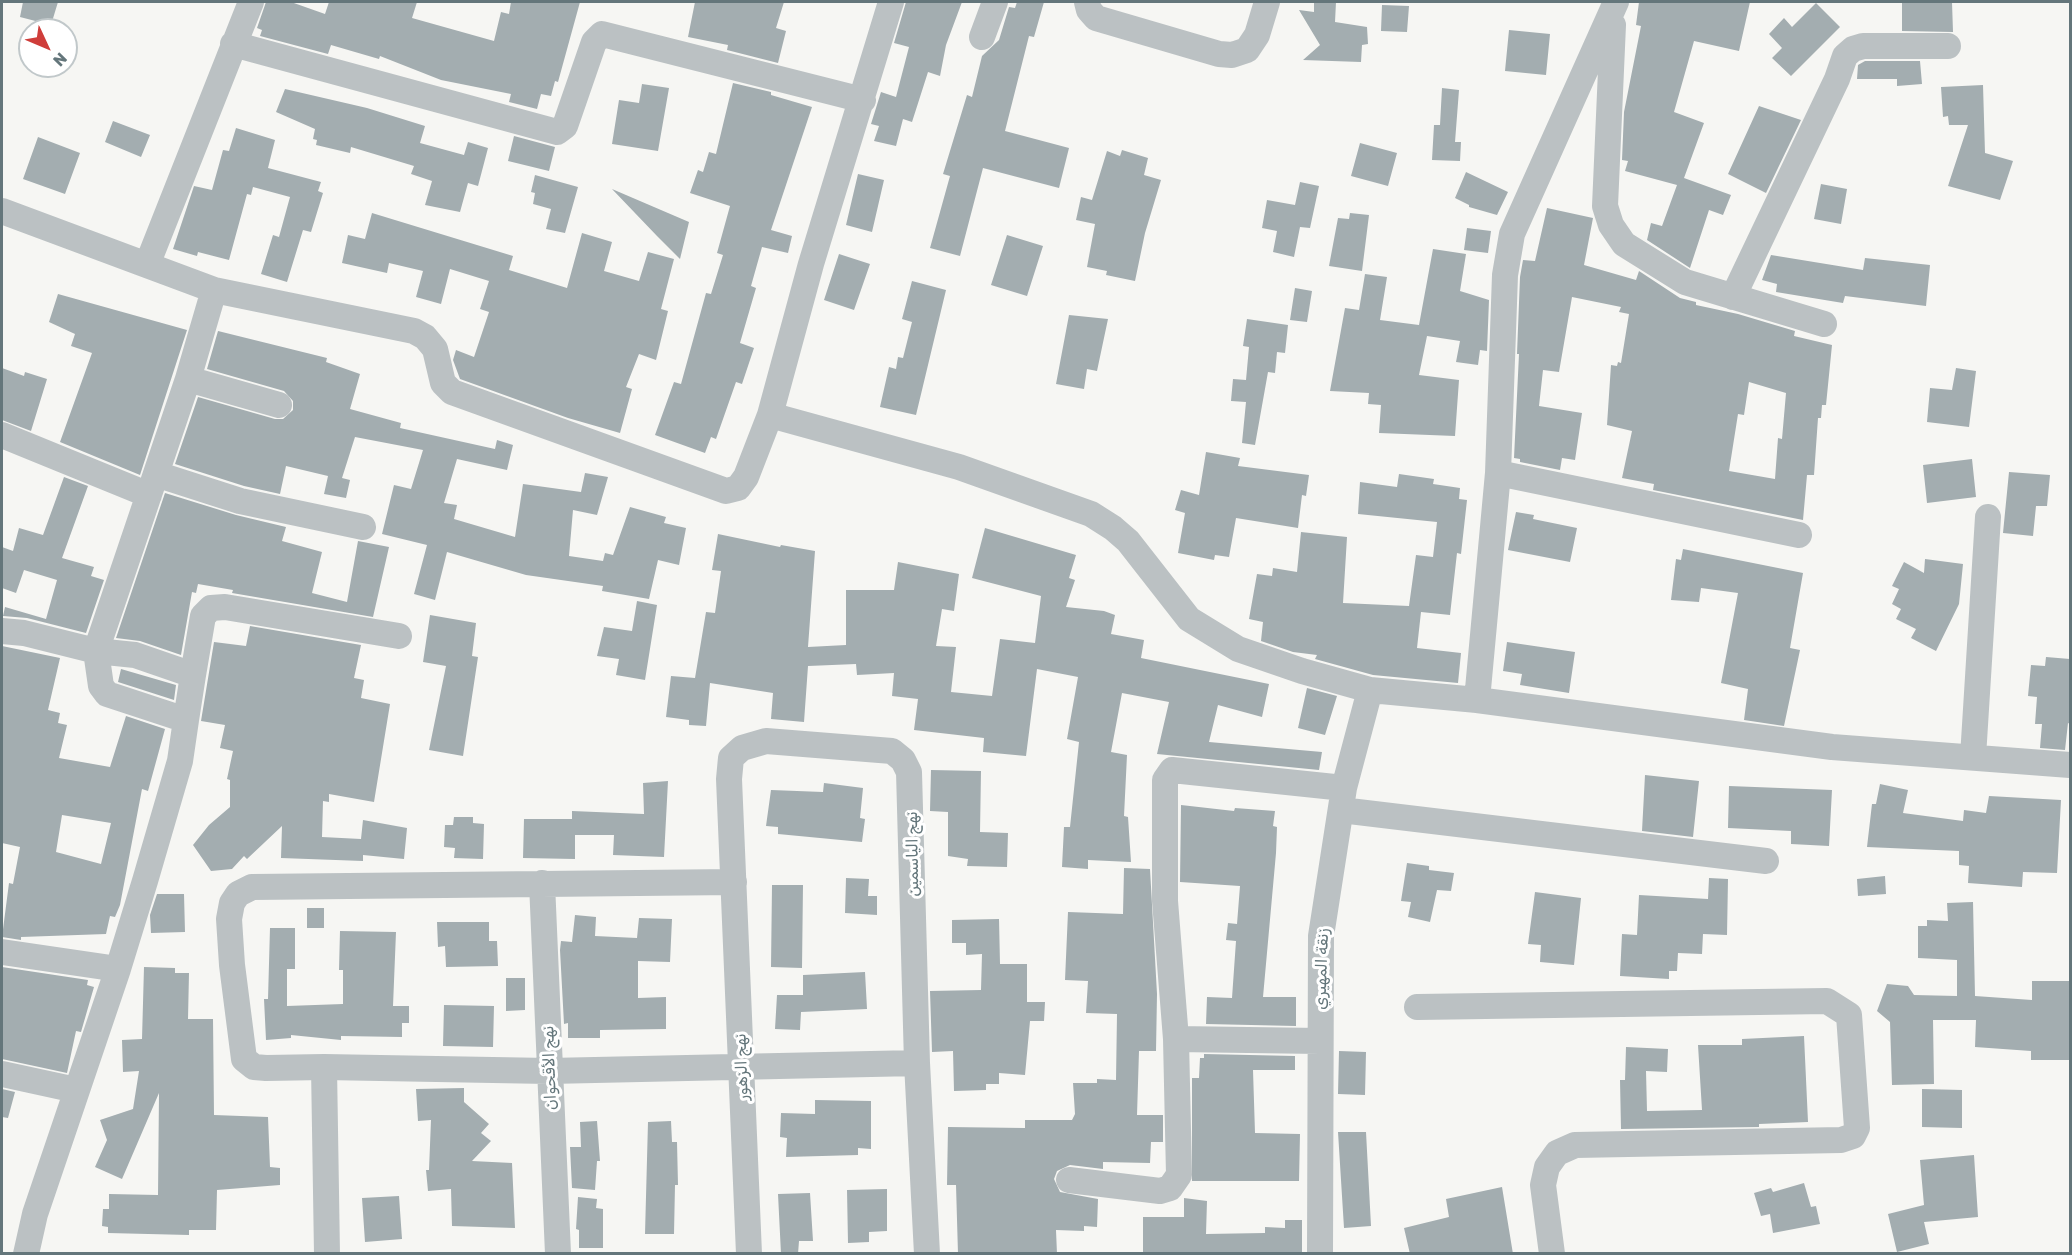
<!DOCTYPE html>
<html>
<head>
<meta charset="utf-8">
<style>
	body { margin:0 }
	#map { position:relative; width:2072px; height:1255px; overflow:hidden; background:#f6f6f3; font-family:Rubik,sans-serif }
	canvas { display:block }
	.frame { position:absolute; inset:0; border:3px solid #64767b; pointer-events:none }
	.north { position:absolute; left:18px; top:18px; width:60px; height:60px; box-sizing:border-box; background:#fff; border:2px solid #c1c8ca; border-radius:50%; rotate:134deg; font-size:16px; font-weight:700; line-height:24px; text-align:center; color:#64767b }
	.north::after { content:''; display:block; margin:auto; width:21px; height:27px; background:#cf3d3a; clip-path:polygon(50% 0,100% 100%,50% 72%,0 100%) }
</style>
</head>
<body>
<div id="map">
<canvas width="2072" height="1255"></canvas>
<div class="frame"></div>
<div class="north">N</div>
</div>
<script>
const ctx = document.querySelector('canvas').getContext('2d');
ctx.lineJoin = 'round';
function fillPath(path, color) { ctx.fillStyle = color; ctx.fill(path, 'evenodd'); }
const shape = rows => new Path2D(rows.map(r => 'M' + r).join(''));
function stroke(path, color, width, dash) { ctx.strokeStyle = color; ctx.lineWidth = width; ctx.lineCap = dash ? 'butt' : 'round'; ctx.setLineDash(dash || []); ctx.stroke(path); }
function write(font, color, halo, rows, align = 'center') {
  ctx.font = font + ' Rubik,"Noto Sans Arabic",sans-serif'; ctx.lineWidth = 6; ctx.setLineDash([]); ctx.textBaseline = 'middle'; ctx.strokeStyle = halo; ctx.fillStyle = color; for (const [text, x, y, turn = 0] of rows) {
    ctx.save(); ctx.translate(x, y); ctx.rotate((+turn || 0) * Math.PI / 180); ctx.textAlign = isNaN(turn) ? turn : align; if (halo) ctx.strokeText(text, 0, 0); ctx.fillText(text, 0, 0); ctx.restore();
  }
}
const building = shape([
	[23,2,58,2,51,25,20,17],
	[266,2,291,2,325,14,329,2,417,2,412,18,494,41,501,12,509,14,511,2,580,2,558,82,555,81,551,96,541,94,537,109,509,102,511,94,441,80,380,56,379,59,331,45,328,54,260,36,262,30,257,28],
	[695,2,784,2,776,28,786,31,778,63,727,50,728,45,688,37],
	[906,2,962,2,946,45,940,76,928,72,912,122,903,119,896,146,874,141,879,126,871,124,881,92,896,97,909,47,894,43],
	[1017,2,1044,2,1034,37,1029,36,1005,131,1069,148,1059,188,983,168,960,256,930,248,950,176,943,174,967,95,972,97,982,56,999,40,1009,7,1015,8],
	[1314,2,1336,2,1335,22,1367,27,1368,44,1362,45,1361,62,1303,60,1320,45,1299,10,1314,12],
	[1639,2,1750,2,1739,51,1694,41,1674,112,1704,123,1684,178,1731,195,1723,215,1709,210,1690,268,1647,240,1651,223,1662,226,1677,185,1625,171,1628,161,1622,160,1624,112,1641,26,1636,25],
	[1902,2,1952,2,1953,32,1902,31],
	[1816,3,1840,27,1791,76,1772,58,1782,48,1769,34,1784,18,1792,27],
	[1382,5,1409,6,1407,32,1381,31],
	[1509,30,1550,34,1546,75,1505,71],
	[1865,61,1920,61,1922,84,1897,86,1897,79,1857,79,1858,65],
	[733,83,771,92,771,95,812,107,771,230,792,236,788,253,762,247,751,286,756,288,740,343,754,348,742,384,736,382,716,439,711,437,705,453,655,435,674,382,681,384,706,293,711,294,723,255,717,253,730,206,690,193,698,170,703,172,709,152,716,154],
	[642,84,669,88,658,151,612,144,619,100,639,103],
	[1983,85,1985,153,2013,161,2000,200,1948,186,1968,125,1949,125,1948,116,1943,117,1941,87],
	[1442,88,1459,90,1455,142,1461,142,1460,161,1432,160,1434,125,1440,125],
	[285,89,367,108,425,126,420,143,464,155,468,142,488,148,478,186,468,183,460,212,425,205,432,181,411,174,414,166,351,147,350,153,316,145,317,140,313,139,315,129,276,112],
	[1759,106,1801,120,1766,193,1728,174],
	[113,121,150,135,141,157,105,142],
	[236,128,275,140,268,168,321,182,318,191,323,193,311,232,303,230,287,282,261,274,273,235,279,237,290,197,253,187,251,195,247,194,229,260,198,252,197,256,173,249,194,186,212,190,223,150,229,151],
	[514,136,555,147,549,171,508,161],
	[38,137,80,153,65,194,23,179],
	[1360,143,1397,153,1388,186,1351,176],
	[1122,150,1148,158,1144,175,1161,180,1145,233,1135,281,1106,275,1107,271,1087,267,1095,224,1076,220,1081,197,1092,200,1107,151,1120,156],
	[1466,172,1508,192,1497,215,1469,207,1469,205,1455,198],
	[858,174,884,180,872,232,846,225],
	[535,175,578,187,565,233,546,229,551,209,533,204,535,193,531,192],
	[1300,182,1319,186,1310,228,1300,227,1294,257,1273,252,1277,231,1262,228,1267,200,1295,205],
	[1821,184,1847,189,1841,224,1814,219],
	[612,189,689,222,680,259,657,236],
	[1547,208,1593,218,1584,265,1636,280,1639,271,1680,298,1696,302,1696,305,1738,314,1795,331,1794,336,1832,345,1826,405,1822,405,1821,418,1818,418,1814,475,1807,475,1803,520,1653,490,1654,484,1622,478,1632,431,1607,425,1611,365,1617,366,1618,362,1621,363,1629,314,1619,312,1621,307,1572,297,1559,372,1543,370,1539,406,1582,413,1575,460,1562,458,1560,470,1520,462,1520,459,1514,458,1519,354,1517,354,1520,277,1523,260,1535,261],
	[1749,382,1786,393,1782,439,1778,438,1775,479,1729,471,1738,414,1744,415],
	[372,213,513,256,509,270,567,288,582,233,612,242,604,271,639,281,648,252,674,259,661,309,668,311,656,360,639,354,626,387,632,389,620,433,568,418,460,379,453,360,456,350,474,357,489,312,480,309,489,281,450,269,441,304,416,297,423,271,389,263,387,273,342,263,348,235,365,239],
	[1350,213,1369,215,1362,271,1329,266,1338,218,1349,219],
	[1467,228,1491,231,1488,253,1464,250],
	[1007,235,1043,246,1027,296,991,285],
	[1433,249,1466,254,1460,291,1489,300,1487,351,1480,350,1478,365,1456,362,1460,341,1427,336,1419,375,1459,380,1455,436,1379,433,1381,405,1368,404,1369,393,1330,391,1345,308,1359,310,1365,274,1387,277,1380,320,1419,325],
	[839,254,870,264,854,310,824,300],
	[1771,255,1863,270,1865,258,1930,265,1926,306,1845,296,1843,303,1776,292,1777,284,1762,280],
	[912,281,946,290,916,415,880,407,889,367,896,369,898,357,903,358,912,322,902,319],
	[1295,288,1312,291,1307,322,1290,320],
	[58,294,187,330,140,475,60,442,92,353,71,346,75,334,49,322],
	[1069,315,1108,319,1097,371,1087,369,1084,389,1056,384],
	[1247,319,1288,325,1285,353,1277,352,1275,373,1268,372,1255,445,1242,443,1246,402,1231,401,1233,379,1246,380,1249,347,1243,346],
	[218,331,327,358,326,362,360,374,350,409,401,423,400,428,495,449,497,440,513,445,507,470,457,459,444,503,457,505,454,519,515,537,523,484,581,492,585,473,608,477,597,515,573,510,569,556,603,561,605,553,613,555,630,507,666,517,664,523,686,528,679,565,658,560,649,599,602,591,603,586,526,575,447,552,435,600,414,594,427,545,382,534,394,485,411,489,423,450,355,437,342,478,350,480,346,498,324,494,328,476,286,466,280,494,244,486,175,464,198,397,275,419,283,419,293,410,293,401,284,391,207,369],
	[2,368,24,376,25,372,47,379,31,431,2,420],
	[1956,368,1976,371,1969,427,1927,422,1930,388,1952,390],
	[1206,452,1240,458,1238,466,1309,475,1306,496,1302,495,1298,528,1236,518,1229,557,1215,555,1214,560,1178,553,1185,513,1175,510,1181,490,1199,495],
	[1972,459,1976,497,1927,503,1923,465],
	[2009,472,2050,475,2047,506,2036,506,2033,536,2003,533],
	[1399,474,1434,479,1433,484,1460,488,1459,499,1467,500,1461,554,1457,553,1450,615,1421,612,1417,648,1461,653,1458,683,1373,675,1315,659,1317,655,1293,652,1261,641,1263,622,1249,619,1257,574,1272,576,1273,568,1297,572,1301,532,1347,537,1343,603,1409,606,1416,555,1433,557,1437,522,1358,514,1360,482,1397,487],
	[64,477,88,486,62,558,94,567,91,576,104,580,86,633,27,618,3,616,5,607,46,619,57,580,24,570,16,593,2,588,2,547,13,551,19,528,43,535],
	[165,493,236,515,286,527,282,541,322,552,312,593,347,602,358,541,389,547,373,617,232,593,233,590,198,584,196,593,192,592,181,655,140,641,116,638],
	[1516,512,1534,515,1533,519,1577,528,1570,562,1508,550],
	[985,528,1076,555,1069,578,1075,580,1066,607,1104,611,1115,615,1111,634,1144,640,1141,658,1269,684,1262,717,1218,705,1209,742,1322,752,1319,770,1157,754,1169,702,1122,693,1111,752,1127,755,1124,816,1128,817,1131,862,1088,860,1088,869,1062,867,1064,827,1070,827,1079,742,1067,739,1078,677,1037,669,1026,756,983,752,984,738,914,730,918,699,892,696,894,673,857,675,856,664,808,666,804,722,771,719,773,693,710,683,706,726,689,725,689,720,666,717,671,676,695,678,706,612,715,613,721,571,712,570,718,534,780,547,781,545,815,551,808,647,846,645,846,590,894,590,898,562,959,574,954,611,942,609,936,646,956,647,951,692,992,696,1000,639,1035,643,1041,596,972,578],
	[1683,549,1803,573,1790,648,1800,650,1784,726,1744,720,1748,689,1721,683,1738,593,1701,588,1699,602,1671,600,1676,559,1681,560],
	[1925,559,1963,564,1959,604,1936,651,1911,638,1916,629,1896,619,1901,609,1892,604,1899,589,1892,586,1904,562,1924,573],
	[637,601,657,605,645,680,616,675,619,659,597,656,604,627,632,631],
	[430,615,476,623,472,656,478,657,463,756,429,750,446,666,423,662],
	[250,626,361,645,354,678,364,680,361,698,390,704,374,802,329,794,329,802,323,801,322,837,361,839,363,820,407,828,404,859,363,855,363,861,281,858,282,826,247,859,244,856,232,869,211,871,193,845,209,825,230,807,230,780,227,779,233,751,220,748,225,725,201,721,214,642,246,646],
	[1507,642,1575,652,1569,693,1520,685,1522,674,1503,671],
	[2,646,60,658,48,710,60,713,58,723,67,725,59,758,110,767,126,716,165,729,148,791,142,789,120,905,115,917,110,916,106,934,21,937,21,940,2,937,9,883,13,884,20,847,2,843],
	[62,815,111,823,101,864,56,852],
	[2046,657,2070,659,2070,724,2068,723,2065,750,2040,748,2042,724,2035,724,2037,697,2028,696,2031,665,2045,666],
	[121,669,176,685,174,700,118,682],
	[1307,688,1337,696,1325,735,1298,728],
	[931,770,981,771,980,832,1008,833,1007,867,967,866,968,859,948,856,948,812,930,811],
	[1645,775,1699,781,1693,837,1642,831],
	[668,781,664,857,613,855,614,835,575,835,575,859,523,858,524,819,572,819,572,811,644,814,643,783],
	[824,783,863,788,860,818,865,819,862,842,778,834,778,827,766,826,771,790,823,792],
	[1880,784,1908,790,1903,813,1963,821,1964,810,1986,813,1989,796,2061,800,2057,873,2023,872,2022,887,1968,883,1969,866,1959,865,1959,851,1867,847,1872,804,1876,804],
	[1729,786,1832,790,1829,846,1791,844,1791,831,1728,828],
	[1181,805,1234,811,1235,808,1275,811,1273,826,1277,827,1276,853,1263,997,1296,997,1296,1026,1206,1024,1207,997,1232,998,1236,941,1226,940,1228,923,1237,924,1240,886,1180,882],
	[454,817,473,817,473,823,484,824,483,859,454,858,455,848,444,847,445,825,453,825],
	[1407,863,1429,866,1429,870,1454,873,1451,891,1437,890,1430,922,1408,917,1411,902,1401,901],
	[1124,868,1150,869,1157,994,1156,1051,1139,1051,1137,1115,1163,1115,1163,1142,1151,1142,1150,1163,1103,1162,1103,1169,1070,1165,1057,1171,1054,1179,1060,1192,1098,1199,1097,1227,1084,1226,1084,1231,1056,1230,1057,1254,958,1254,956,1185,947,1185,948,1127,1025,1128,1025,1120,1072,1120,1075,1114,1073,1083,1097,1083,1097,1079,1116,1080,1117,1014,1086,1013,1088,981,1065,980,1068,912,1123,914],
	[1885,876,1886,894,1858,896,1857,879],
	[846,878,869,879,868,896,877,896,877,915,845,913],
	[1709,878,1728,879,1727,935,1703,934,1702,954,1678,953,1677,971,1669,971,1669,979,1620,976,1622,934,1637,935,1639,895,1708,899],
	[772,885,803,885,802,968,771,967],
	[1535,892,1581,898,1574,965,1540,962,1541,945,1528,944],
	[157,894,184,894,185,932,151,933,150,915],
	[1973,902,1975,996,2032,1000,2032,981,2070,981,2070,1060,2031,1060,2031,1051,1975,1047,1976,1020,1933,1020,1934,1084,1892,1085,1890,1022,1877,1011,1887,984,1908,986,1914,995,1957,996,1957,960,1918,958,1918,926,1927,926,1927,920,1948,921,1947,903],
	[307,908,324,908,324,928,307,928],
	[575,915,596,917,595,936,637,938,639,918,672,919,670,962,638,961,638,998,666,997,666,1029,600,1030,600,1038,568,1038,568,1023,564,1024,560,950,561,941,572,942],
	[999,919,1000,964,1027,964,1027,1002,1045,1002,1044,1021,1030,1021,1025,1075,999,1073,999,1084,986,1084,986,1090,954,1091,953,1051,932,1052,930,991,981,990,982,954,966,955,966,943,952,943,952,920],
	[437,922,489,922,489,941,497,941,498,966,446,967,445,946,438,947],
	[270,928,295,928,295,969,287,969,287,1006,343,1004,343,970,339,970,340,931,396,932,393,1006,409,1006,409,1023,402,1023,402,1037,341,1036,341,1040,291,1035,291,1038,266,1040,264,999,268,999],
	[2,967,88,980,87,985,94,987,81,1032,76,1031,67,1073,2,1059],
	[144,967,175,968,175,973,189,973,188,1019,213,1019,214,1115,268,1117,270,1167,280,1168,280,1185,217,1190,216,1230,189,1230,189,1235,108,1233,108,1227,102,1226,103,1209,109,1209,109,1194,158,1195,159,1093,122,1179,95,1167,107,1140,100,1120,133,1109,139,1071,123,1072,122,1040,142,1039],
	[865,972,867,1009,801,1012,800,1030,775,1029,777,995,803,995,803,975],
	[506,978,525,978,525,1010,506,1011],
	[444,1005,494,1006,493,1047,443,1046],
	[1804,1036,1808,1122,1759,1124,1759,1127,1621,1129,1620,1080,1625,1080,1626,1047,1668,1049,1667,1072,1646,1071,1647,1111,1702,1110,1698,1045,1742,1045,1742,1039],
	[1339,1051,1366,1052,1365,1095,1338,1094],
	[1204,1054,1295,1056,1295,1070,1253,1070,1255,1133,1300,1134,1299,1181,1192,1181,1192,1078,1199,1078,1200,1058,1204,1058],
	[464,1088,464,1102,489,1124,481,1133,491,1141,472,1161,512,1163,515,1228,452,1226,451,1189,428,1191,426,1170,429,1170,431,1120,418,1121,416,1089],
	[2,1089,15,1092,8,1118,2,1117],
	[1922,1089,1962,1090,1962,1128,1922,1127],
	[815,1100,871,1101,871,1149,858,1148,858,1155,786,1157,787,1138,780,1137,781,1113,815,1114],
	[597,1121,600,1161,597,1161,595,1190,572,1188,570,1147,581,1147,580,1122],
	[671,1121,672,1142,677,1142,678,1185,675,1185,674,1234,645,1234,648,1122],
	[1338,1132,1366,1132,1371,1226,1344,1228],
	[1974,1155,1978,1217,1924,1222,1929,1244,1897,1252,1888,1214,1924,1205,1920,1160],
	[1804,1183,1811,1207,1816,1206,1820,1224,1773,1233,1770,1214,1761,1216,1754,1193,1771,1188,1773,1192],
	[1502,1187,1513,1254,1410,1254,1404,1228,1449,1217,1446,1199],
	[887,1189,887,1231,869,1232,869,1242,848,1243,847,1190],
	[810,1193,813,1241,799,1241,798,1254,781,1254,778,1194],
	[399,1196,402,1239,365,1242,362,1198],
	[578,1197,597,1199,596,1208,603,1209,603,1248,579,1248,579,1230,576,1229],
	[1184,1198,1207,1201,1206,1234,1265,1233,1265,1227,1285,1228,1285,1220,1302,1220,1302,1254,1143,1254,1143,1217,1184,1217]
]);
const street = shape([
	[1087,2,1089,10,1096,18,1219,54,1232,55,1247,50,1257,35,1267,2],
	[1613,25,1605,206,1611,225,1624,244,1685,282,1824,324],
	[982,37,995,2],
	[233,44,557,132,565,126,594,42,602,34,863,100],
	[2,211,214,290,414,331,425,337,435,349,443,383,452,392,726,491,738,488,746,477,770,415,959,467,1091,514,1113,528,1128,541,1189,619,1238,649,1302,671,1370,690,1477,700,1832,747,2070,765],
	[147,265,251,2],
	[214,290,188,379,96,651,135,655,193,675,203,616,211,608,225,607,399,636],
	[1733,297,1837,79,1845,56,1853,49,1863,46,1948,46],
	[188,379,279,405],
	[770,415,811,264,891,2],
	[2,435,149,495],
	[1498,473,1799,535],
	[156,474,240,501,363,527],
	[2,631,24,633,96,651,101,686,107,694,186,720,180,761,145,881,118,969,35,1214,26,1254],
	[1477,700,1498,473,1505,275,1512,234,1616,2],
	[186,720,193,675],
	[1973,757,1988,517],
	[1341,810,1766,861],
	[734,882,252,887,238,894,232,903,229,919,232,965,244,1059,254,1067,266,1068,324,1067,549,1071,917,1063],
	[542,883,558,1254],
	[2,952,118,969],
	[1417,1007,1827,1001,1849,1015,1857,1128,1853,1136,1841,1140,1575,1145,1557,1153,1547,1167,1543,1185,1552,1254],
	[1176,1039,1320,1041],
	[324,1067,327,1254],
	[2,1074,76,1090],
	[1069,1180,1160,1191,1170,1188,1179,1175,1176,1039,1165,901,1165,780,1172,770,1344,788],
	[749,1254,729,779,731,758,742,748,766,741,892,751,903,760,909,772,917,1063,927,1254],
	[1320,1254,1321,936,1344,788,1370,690]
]);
const streetNames = [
	["نهج الياسمين",913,854,-91],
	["زنقة المهيري",1322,969,-88],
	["نهج الزهور",742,1067,-92],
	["نهج الأقحوان",550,1068,-92]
];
fillPath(building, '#a3adb0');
stroke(street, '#bbc1c3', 26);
write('16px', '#64767b', '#fff', streetNames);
</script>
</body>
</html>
